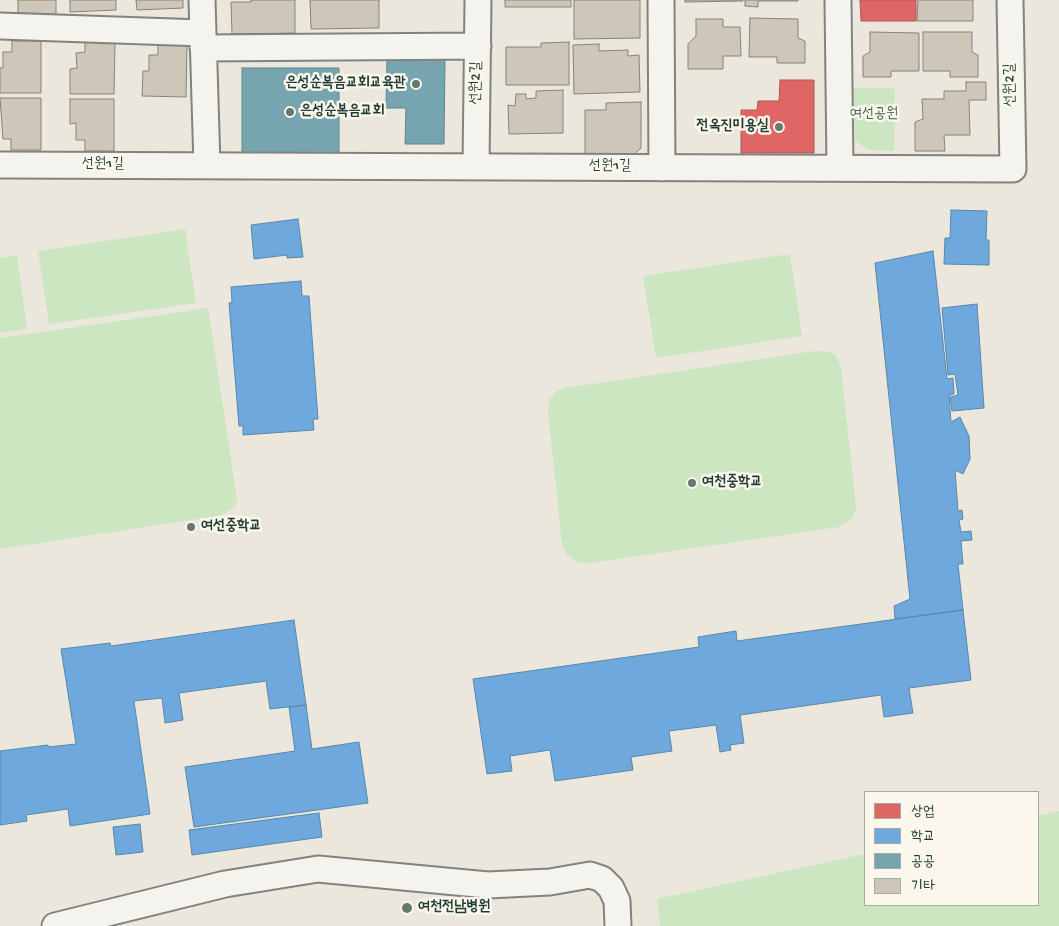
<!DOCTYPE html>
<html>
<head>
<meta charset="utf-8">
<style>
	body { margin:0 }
	#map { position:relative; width:1059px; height:926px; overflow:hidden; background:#ece7dd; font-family:"Gochi Hand","Poor Story",sans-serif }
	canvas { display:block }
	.legend { position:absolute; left:864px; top:791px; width:175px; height:115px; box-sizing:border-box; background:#fbf7ec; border:1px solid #a3ada2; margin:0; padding:6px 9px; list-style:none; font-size:15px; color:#1f3d34 }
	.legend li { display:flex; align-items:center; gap:10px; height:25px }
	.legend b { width:25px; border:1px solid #a3ada2 }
</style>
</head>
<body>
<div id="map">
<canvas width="1059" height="926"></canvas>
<ul class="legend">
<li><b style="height:14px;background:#e06666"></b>상업</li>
<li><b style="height:14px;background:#6fa8dc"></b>학교</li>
<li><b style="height:14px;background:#76a5af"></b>공공</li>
<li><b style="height:14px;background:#cec6b9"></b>기타</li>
</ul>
</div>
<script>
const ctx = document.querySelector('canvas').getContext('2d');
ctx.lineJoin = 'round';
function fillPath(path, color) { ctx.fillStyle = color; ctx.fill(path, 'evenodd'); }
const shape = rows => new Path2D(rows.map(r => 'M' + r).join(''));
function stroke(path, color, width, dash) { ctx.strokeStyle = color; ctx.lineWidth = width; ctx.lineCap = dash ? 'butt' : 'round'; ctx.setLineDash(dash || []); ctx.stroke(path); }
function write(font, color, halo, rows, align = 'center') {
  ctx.font = font + ' "Gochi Hand","Poor Story",sans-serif'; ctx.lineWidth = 5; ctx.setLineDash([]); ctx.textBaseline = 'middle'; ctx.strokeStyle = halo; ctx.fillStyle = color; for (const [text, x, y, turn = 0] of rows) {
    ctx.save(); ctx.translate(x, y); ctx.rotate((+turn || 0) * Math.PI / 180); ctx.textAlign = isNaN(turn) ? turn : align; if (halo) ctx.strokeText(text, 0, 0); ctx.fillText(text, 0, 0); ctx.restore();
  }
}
const green = shape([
	[853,88,895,88,894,151,869,150,855,141],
	[185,229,196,303,49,324,38,251],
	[790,254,802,336,656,358,643,276],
	[17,255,27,329,0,333,0,258],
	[208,308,237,499,235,506,222,515,211,517,0,549,0,338],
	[815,351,830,352,835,355,841,366,856,508,853,517,847,523,839,527,590,563,577,562,567,555,562,545,548,411,549,400,557,391,565,388],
	[1059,811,1059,926,660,926,657,899,865,854,865,905,1038,905,1038,816]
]);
const shops = shape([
	[860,0,916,0,916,21,861,21,860,0],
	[780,80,814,80,814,153,741,153,741,110,757,110,758,101,779,101,780,80]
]);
const schools = shape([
	[951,210,987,211,986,240,989,240,989,265,944,264,945,238,950,238,951,210],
	[298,219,303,257,287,258,287,255,254,259,251,225,298,219],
	[933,251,947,379,953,378,954,394,949,395,951,422,960,417,969,436,970,459,963,474,955,470,958,511,962,510,963,519,959,520,961,532,971,531,972,540,961,541,963,564,958,564,963,610,895,619,894,606,910,599,875,263,933,251],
	[301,281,302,296,309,296,318,419,313,419,314,430,243,435,243,426,239,426,229,303,232,302,231,287,301,281],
	[977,304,984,408,952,411,950,397,958,395,955,374,948,375,942,308,977,304],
	[963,610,971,680,909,688,913,713,884,717,881,695,740,715,744,743,730,745,731,750,720,752,716,725,669,731,672,751,631,757,633,770,555,781,550,750,510,756,512,771,487,774,473,679,699,647,698,637,736,631,737,641,963,610],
	[294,620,306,705,270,709,266,681,179,693,183,720,165,723,162,698,134,701,150,814,70,826,68,809,26,815,27,821,0,825,0,751,48,745,48,747,76,744,61,649,110,643,111,646,294,620],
	[306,705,312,749,359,742,368,803,194,827,185,767,295,751,289,707,306,705],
	[319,813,322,837,192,855,189,830,319,813],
	[140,824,143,852,116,855,113,827,140,824]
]);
const public = shape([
	[387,59,445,59,444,144,405,144,406,108,386,108,387,59],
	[242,68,339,68,339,156,242,156,242,68]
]);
const building = shape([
	[18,0,56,0,56,14,18,13,18,0],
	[70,0,116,0,116,10,70,12,70,0],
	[136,0,183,0,183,8,137,10,136,0],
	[251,0,295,0,295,33,232,34,231,2,251,2,251,0],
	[310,0,379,0,379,28,311,29,310,0],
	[505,0,571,0,571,7,505,7,505,0],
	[574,0,640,0,640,38,574,39,574,0],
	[685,0,743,0,743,1,685,2,685,0],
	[745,0,798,0,798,1,758,1,758,7,745,6,745,0],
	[918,0,973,0,973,21,917,21,918,0],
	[750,18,798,19,798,38,805,41,805,63,777,63,777,57,749,57,750,18],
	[696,19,723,19,723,27,740,27,741,56,723,56,723,69,688,69,688,44,696,36,696,19],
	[870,32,919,33,919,71,891,71,891,77,863,77,863,56,870,52,870,32],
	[923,32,972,32,972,52,978,55,978,77,950,77,950,71,923,71,923,32],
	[12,41,41,41,41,93,0,93,0,68,3,68,3,52,12,52,12,41],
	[85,42,115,42,114,94,70,94,70,69,77,68,76,53,85,52,85,42],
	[569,42,569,85,506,85,506,47,541,47,541,43,569,42],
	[158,44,187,44,186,97,142,96,143,71,149,71,149,55,158,55,158,44],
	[599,44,599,51,628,50,628,56,639,55,640,92,574,94,573,45,599,44],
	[966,82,986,82,986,100,969,100,970,135,944,135,945,151,915,151,915,122,923,119,922,99,944,99,944,91,966,91,966,82],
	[563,90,563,133,509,134,508,105,515,106,516,94,526,94,526,99,536,98,536,91,563,90],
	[0,98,41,98,41,150,11,150,11,139,3,139,0,98],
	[70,99,114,99,114,151,85,151,85,140,76,140,76,123,70,124,70,99],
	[641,102,641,148,630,158,585,158,585,110,606,110,606,103,641,102]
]);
const minor = shape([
	[202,0,207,166],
	[661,0,662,168],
	[838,0,840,168],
	[0,26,203,33],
	[203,48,478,46],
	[0,165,1013,169,1010,0],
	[476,167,478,0],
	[55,926,225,884,318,869,488,885,550,882,590,875,602,879,611,888,617,901,618,926]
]);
const markers = [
	[416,84,5,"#67786f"],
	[290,112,5,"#67786f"],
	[779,127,5,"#67786f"],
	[692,483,5,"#67786f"],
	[191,527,5,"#67786f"],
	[407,908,6,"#67786f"]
];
const streetNames = [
	["선원2길",477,83,-89],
	["선원2길",1011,85,-91],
	["선원1길",103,165],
	["선원1길",610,167]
];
const poiNames = [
	["은성순복음교회교육관",406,84,"right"],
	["은성순복음교회",300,112],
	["전옥진미용실",769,127,"right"],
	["여천중학교",702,483],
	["여선중학교",201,527],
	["여천전남병원",418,908]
];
const parkNames = [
	["여선공원",874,115]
];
fillPath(green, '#cbe6c0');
fillPath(shops, '#e06666');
stroke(shops, '#a65a57', 1);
fillPath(schools, '#6fa8dc');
stroke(schools, '#5788aa', 1);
fillPath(public, '#76a5af');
stroke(public, '#5c868a', 1);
fillPath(building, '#cec6b9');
stroke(building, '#81847e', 1);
stroke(minor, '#81847e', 29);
stroke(minor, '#f4f3ee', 25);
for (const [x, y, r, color] of markers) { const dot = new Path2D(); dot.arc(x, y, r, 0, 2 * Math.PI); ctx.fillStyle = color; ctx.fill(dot); stroke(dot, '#fbf7ec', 2); }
write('15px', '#1f3d34', '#fbf7ec', streetNames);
write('bold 15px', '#1f3d34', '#fbf7ec', poiNames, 'left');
write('15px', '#3c5f4b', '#fbf7ec', parkNames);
</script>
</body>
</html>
